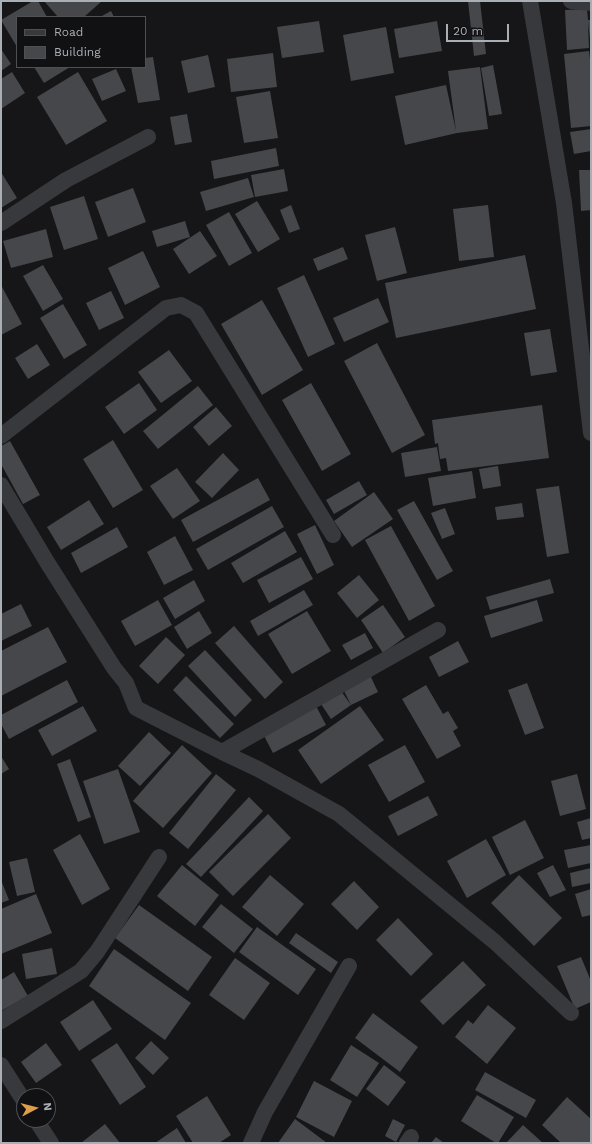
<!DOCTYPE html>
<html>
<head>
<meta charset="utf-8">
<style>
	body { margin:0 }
	#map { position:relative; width:592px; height:1144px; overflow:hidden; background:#161618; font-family:"Work Sans",sans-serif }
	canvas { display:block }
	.frame { position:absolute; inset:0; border:2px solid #aaafb6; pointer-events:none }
	.legend { position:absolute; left:16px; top:16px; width:130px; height:52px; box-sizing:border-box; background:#111113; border:1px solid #4e5054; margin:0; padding:5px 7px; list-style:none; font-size:12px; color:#aaafb6 }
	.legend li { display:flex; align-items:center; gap:8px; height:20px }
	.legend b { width:20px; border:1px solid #4e5054 }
	.north { position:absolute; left:16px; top:1088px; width:40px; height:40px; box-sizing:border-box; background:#111113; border:1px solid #4e5054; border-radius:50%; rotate:83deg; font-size:11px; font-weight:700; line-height:16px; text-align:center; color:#aaafb6 }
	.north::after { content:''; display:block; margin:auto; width:14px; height:18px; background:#dda049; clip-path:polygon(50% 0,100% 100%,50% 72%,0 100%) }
	.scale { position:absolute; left:446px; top:24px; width:63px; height:18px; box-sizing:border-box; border:2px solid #aaafb6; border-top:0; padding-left:5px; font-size:12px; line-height:14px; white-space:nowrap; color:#aaafb6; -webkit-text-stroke:3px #111113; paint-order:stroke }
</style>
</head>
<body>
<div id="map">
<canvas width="592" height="1144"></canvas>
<div class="frame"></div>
<ul class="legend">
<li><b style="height:5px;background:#38393c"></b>Road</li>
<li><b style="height:11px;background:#45474a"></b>Building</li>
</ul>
<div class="north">N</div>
<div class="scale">20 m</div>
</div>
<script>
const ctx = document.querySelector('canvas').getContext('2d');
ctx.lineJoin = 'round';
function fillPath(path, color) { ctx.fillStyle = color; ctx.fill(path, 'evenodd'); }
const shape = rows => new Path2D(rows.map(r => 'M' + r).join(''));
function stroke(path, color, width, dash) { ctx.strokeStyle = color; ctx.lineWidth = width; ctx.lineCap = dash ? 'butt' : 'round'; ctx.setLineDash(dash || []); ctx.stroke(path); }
const building = shape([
	[33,1,38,1,47,17,17,17,17,47,1,20],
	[44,1,102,1,84,17,58,17],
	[468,1,480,1,486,54,474,56],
	[587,9,588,20,591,20,591,39,590,39,588,22,589,48,567,50,565,10],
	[111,11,114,17,100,17],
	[319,21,324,52,282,58,277,27],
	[437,21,442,51,399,58,394,29],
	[386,27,394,73,351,81,343,35],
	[1,49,11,64,1,71],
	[589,51,591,67,591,126,571,128,564,54],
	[273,53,277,87,231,92,227,59],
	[208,55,215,87,188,93,181,61],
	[153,57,160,100,138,103,131,67,145,67,145,58],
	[493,65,502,114,489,116,481,68],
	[34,67,70,67,44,83],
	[480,67,488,129,457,133,405,145,395,96,446,85,456,131,448,71],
	[116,69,126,91,102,101,92,79],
	[12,72,25,93,1,109,1,79],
	[78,72,107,121,66,145,37,97],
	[270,91,278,138,244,143,236,97],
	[187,114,192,142,175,145,170,117],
	[591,129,591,151,574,154,570,132],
	[276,148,279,166,214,179,211,161],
	[284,169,288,191,255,197,251,175],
	[579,170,591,170,591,210,581,211],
	[1,172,17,198,1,208],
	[248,178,254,197,206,211,200,192],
	[133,188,146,222,108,237,95,202],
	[84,196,98,239,64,250,50,207],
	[257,201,280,239,258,252,235,214],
	[291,205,300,229,289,233,280,210],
	[488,205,494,257,459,261,453,209],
	[229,212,252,253,229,266,206,225],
	[185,221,190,237,157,247,152,231],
	[395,227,407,273,377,281,365,235],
	[46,229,53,257,11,268,3,241],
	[200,231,217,256,189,274,173,249],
	[343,247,348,259,318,271,313,259],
	[143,251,160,287,125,305,108,268],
	[525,255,536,309,396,338,385,283],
	[43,265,63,299,43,311,23,276],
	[304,275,335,344,308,357,277,288],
	[1,285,22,324,1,335],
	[111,291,124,318,99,330,86,303],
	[378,298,389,322,344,342,333,318],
	[262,300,303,370,262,395,221,324],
	[63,304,87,345,64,359,40,318],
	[550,329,557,372,531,376,524,333],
	[377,343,425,435,392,453,344,361],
	[37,344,50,365,28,379,15,358],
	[169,350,192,381,161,403,138,372],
	[139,383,157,410,124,434,105,407],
	[311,383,351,454,322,471,282,400],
	[198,386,213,405,158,449,143,431],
	[542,405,549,458,448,471,446,458,440,459,438,443,435,444,432,420],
	[216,407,232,426,209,446,193,427],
	[113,440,143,490,113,508,83,459],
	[10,441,40,495,23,504,1,464,1,446],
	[437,447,441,471,405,477,401,453],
	[223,453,239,470,212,498,195,482],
	[498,466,501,486,483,489,479,469],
	[177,468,200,501,173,519,150,486],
	[472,471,476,498,433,506,428,478],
	[258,478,270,500,193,542,181,520],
	[359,481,367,495,334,514,326,500],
	[559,486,569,553,547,557,536,489],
	[374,492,393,519,352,547,334,521],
	[89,500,104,524,61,550,47,527],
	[414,501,453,571,437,580,397,510],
	[522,503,524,517,497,520,495,507],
	[272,506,284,527,208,570,196,549],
	[445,508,455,534,442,539,431,513],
	[315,525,334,565,317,574,297,534],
	[391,526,435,606,409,621,365,540],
	[117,527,128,547,81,573,71,553],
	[285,531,297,552,243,583,231,563],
	[175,536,193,570,164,585,147,552],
	[301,557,313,579,269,603,257,580],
	[359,575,379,600,357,618,337,593],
	[550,579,554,593,490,610,486,597],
	[194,580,205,601,175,619,163,598],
	[304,590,313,605,258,636,250,621],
	[158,600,172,625,135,646,121,621],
	[537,600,543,621,491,638,484,616],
	[21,604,32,626,1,641,1,614],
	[383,605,405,637,383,653,361,620],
	[199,611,212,633,187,649,174,627],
	[307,611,331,651,292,674,268,634],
	[234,626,283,682,265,699,215,643],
	[48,627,67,662,1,696,1,651],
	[365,633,373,648,351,660,342,645],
	[166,637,185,655,158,684,139,666],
	[458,641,469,662,439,677,429,657],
	[205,650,252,700,235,717,188,666],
	[370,675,378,692,351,705,343,689],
	[186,676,234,724,220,738,173,690],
	[67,680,78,702,9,739,1,724,1,715],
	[527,683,544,728,525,735,508,690],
	[426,685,443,714,448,711,458,728,453,731,461,746,437,759,402,699],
	[341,691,351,705,331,719,321,704],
	[83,706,97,731,52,756,38,730],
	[316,706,326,725,273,753,263,734],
	[360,706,384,740,321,784,298,750],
	[149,732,171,753,140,786,118,766],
	[182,745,212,773,163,828,133,801],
	[405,745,425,782,389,802,368,765],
	[1,756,9,769,1,774],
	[70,759,91,817,78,822,57,764],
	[118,769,140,832,104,844,83,781],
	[216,774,236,790,188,849,169,833],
	[577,774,586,809,560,816,551,781],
	[428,796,438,815,398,836,388,816],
	[249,797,263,811,201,877,186,864],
	[268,814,291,838,233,896,209,872],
	[591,818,591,838,582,840,577,822],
	[525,820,544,858,510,875,492,837],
	[80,834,110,889,82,905,53,850],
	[486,839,506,875,467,898,447,861],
	[591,845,591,863,568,868,564,850],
	[27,858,35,892,17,896,9,862],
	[182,865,219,895,195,926,157,896],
	[553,865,566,890,550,897,537,873],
	[591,868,591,883,572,887,570,873],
	[270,875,304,904,277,936,242,907],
	[519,875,562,918,534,946,491,903],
	[1,880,9,900,1,903],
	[354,881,379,907,357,930,331,904],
	[591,889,591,915,582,917,575,894],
	[36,894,52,933,1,954,1,909],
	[221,904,253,929,234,953,202,927],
	[139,905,212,957,188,991,115,938],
	[398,918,433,954,411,976,376,940],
	[257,927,316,969,298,995,239,952],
	[296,933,338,962,331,973,289,943],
	[52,948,57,974,26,979,22,954],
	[114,949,191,1003,165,1040,89,986],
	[581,957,591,981,591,1002,575,1009,557,966],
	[235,958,270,983,244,1020,209,995],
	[463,961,486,985,443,1025,420,1001],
	[14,972,28,996,1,1011,1,980],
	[93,1000,112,1029,79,1051,60,1022],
	[488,1005,516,1028,487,1064,455,1037,468,1020,473,1024],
	[373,1013,418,1047,400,1072,355,1038],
	[151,1041,169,1058,153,1075,135,1058],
	[46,1043,62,1065,36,1083,21,1062],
	[117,1043,146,1087,120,1105,91,1060],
	[351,1045,379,1063,357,1097,330,1080],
	[384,1065,406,1082,388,1106,366,1089],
	[485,1072,536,1100,526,1118,475,1090],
	[314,1081,352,1101,334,1137,296,1117],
	[477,1095,514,1117,498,1143,496,1143,461,1121],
	[207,1096,231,1135,219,1143,193,1143,176,1116],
	[567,1097,591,1119,591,1143,561,1143,542,1125],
	[295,1119,327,1143,278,1143],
	[393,1119,405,1125,396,1142,385,1136],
	[105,1124,120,1143,81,1143],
	[523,1125,543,1143,506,1143],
	[177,1128,186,1143,155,1143],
	[436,1137,444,1143,431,1143]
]);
const minor = shape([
	[530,1,564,203,591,433],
	[571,1,591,3],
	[1,223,66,180,148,137],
	[1,436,166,308,181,305,196,313,333,535],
	[1,485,47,562,114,668,126,683,136,708,222,752,258,769,339,814,495,942,571,1013],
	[222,752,438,630],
	[1,1021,81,971,97,952,159,857],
	[1,1065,24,1101],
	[36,1120,51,1143],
	[251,1143,265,1112,349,966],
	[407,1143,411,1137]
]);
fillPath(building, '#45474a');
stroke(minor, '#38393c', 16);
</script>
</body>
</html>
